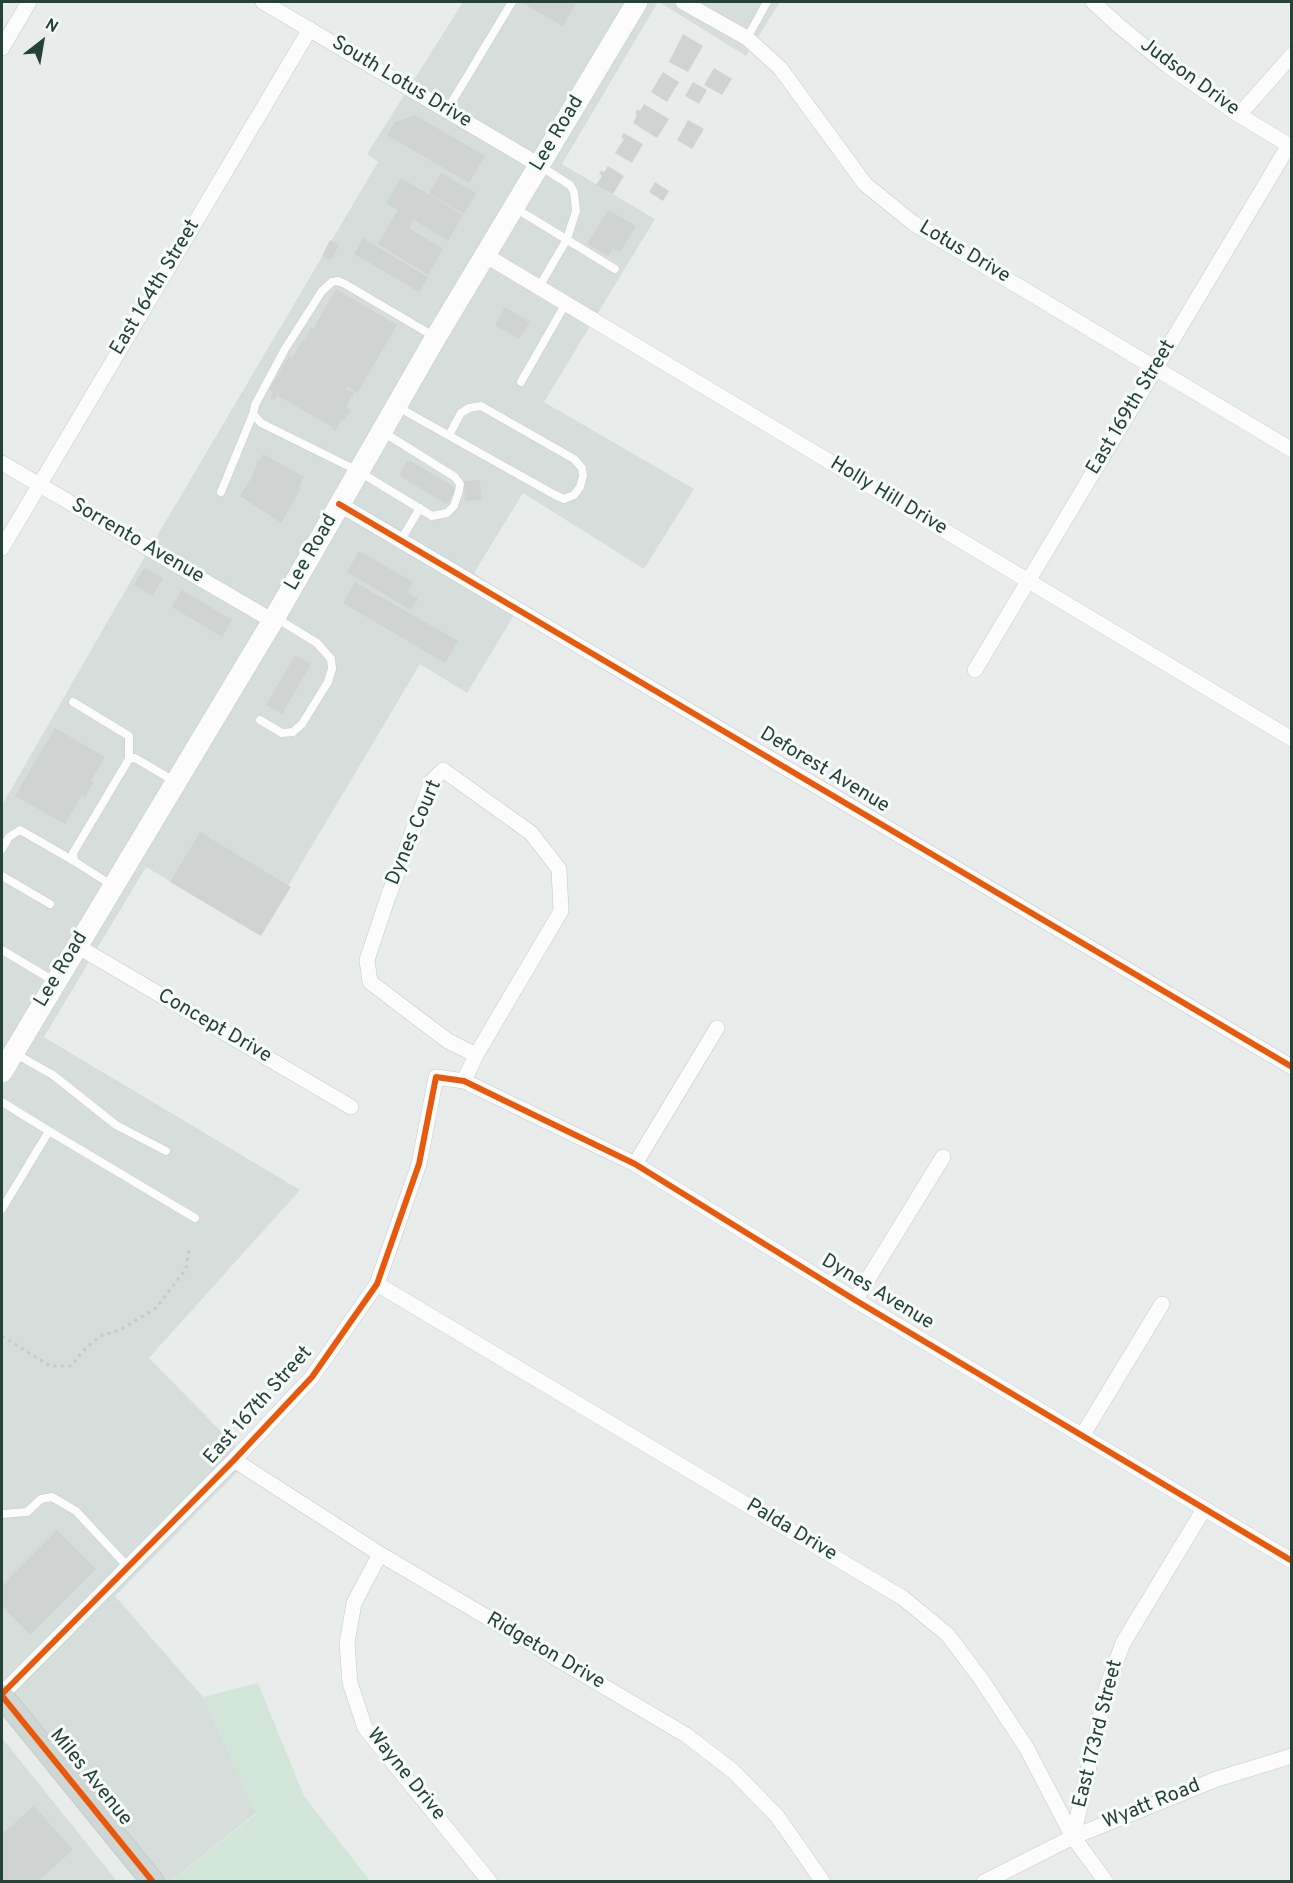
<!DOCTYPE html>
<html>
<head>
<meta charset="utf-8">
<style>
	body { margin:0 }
	#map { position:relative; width:1293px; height:1883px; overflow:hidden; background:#e8edeb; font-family:Overpass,sans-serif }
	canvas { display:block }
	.frame { position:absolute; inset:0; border:3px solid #24423a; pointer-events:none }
	.north { position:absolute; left:12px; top:12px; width:60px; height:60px; -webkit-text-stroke:4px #f7fbf9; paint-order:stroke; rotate:31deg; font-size:16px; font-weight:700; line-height:24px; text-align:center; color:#24423a }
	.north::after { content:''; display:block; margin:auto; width:21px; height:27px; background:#24423a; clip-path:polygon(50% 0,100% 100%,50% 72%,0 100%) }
</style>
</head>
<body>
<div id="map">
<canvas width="1293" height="1883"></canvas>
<div class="frame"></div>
<div class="north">N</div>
</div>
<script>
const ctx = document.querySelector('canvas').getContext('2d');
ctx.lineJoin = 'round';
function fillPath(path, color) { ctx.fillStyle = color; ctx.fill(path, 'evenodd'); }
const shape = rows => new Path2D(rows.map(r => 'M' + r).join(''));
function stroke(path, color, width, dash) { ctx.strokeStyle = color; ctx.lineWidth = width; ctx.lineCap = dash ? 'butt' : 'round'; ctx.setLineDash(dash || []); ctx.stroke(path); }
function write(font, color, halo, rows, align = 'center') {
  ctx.font = font + ' Overpass,sans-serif'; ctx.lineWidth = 6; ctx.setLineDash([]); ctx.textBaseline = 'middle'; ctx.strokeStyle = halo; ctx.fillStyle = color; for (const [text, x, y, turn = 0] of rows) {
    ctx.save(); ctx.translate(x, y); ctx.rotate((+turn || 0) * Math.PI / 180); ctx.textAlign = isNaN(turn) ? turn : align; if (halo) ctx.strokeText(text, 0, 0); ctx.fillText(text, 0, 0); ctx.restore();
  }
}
const built = shape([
	[463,2,658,2,562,164,655,219,544,402,694,489,644,569,523,493,474,573,520,605,467,693,420,664,259,935,146,867,44,1037,300,1190,149,1358,249,1460,115,1596,203,1697,256,1813,171,1881,153,1881,2,1696,2,805,144,558,378,162,367,154],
	[659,2,780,2,746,56],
	[2,1738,117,1881,2,1881]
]);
const green = shape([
	[258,1683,304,1796,370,1881,171,1881,256,1814,203,1697]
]);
const building = shape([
	[524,2,575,2,576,4,568,17,566,18,567,19,563,26,522,3],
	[683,34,703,46,688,72,669,62],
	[714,68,732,79,722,95,704,85],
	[663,72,679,82,667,102,651,92],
	[693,82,707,90,699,104,685,96],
	[644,104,669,119,657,138,633,123,637,115,635,114,637,109,640,111],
	[415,115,485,156,469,183,387,135,395,122],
	[688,120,704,129,692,149,677,140],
	[624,133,643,144,632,163,615,153,624,139,621,137],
	[608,166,624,176,613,194,596,185,602,176,599,174,601,170,604,172],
	[441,173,476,193,464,214,429,194],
	[401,178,463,215,448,241,414,220,409,228,443,249,428,275,378,244,398,210,386,203],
	[655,182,669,191,663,201,649,192],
	[608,210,636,226,620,252,613,248,608,256,587,244],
	[363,238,428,277,419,292,354,254],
	[330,240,339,245,331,260,322,256],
	[336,289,397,325,357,393,347,387,346,388,354,393,346,407,351,410,345,420,342,419,335,431,331,428,332,427,277,395,274,400,270,398,273,392,269,390,289,356,292,358,304,338,306,340,311,327,313,329],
	[505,307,530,322,519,339,495,325],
	[263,454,304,477,299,487,301,488,281,523,240,496,254,473,258,459,260,460],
	[411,461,454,487,455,492,449,502,445,503,401,477,400,473,407,462],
	[480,480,481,500,465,501,464,481],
	[359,551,413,582,407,592,418,599,411,610,347,572],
	[144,568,163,578,153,596,134,585],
	[355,582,458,641,445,663,343,603],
	[182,590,232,620,222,637,172,607],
	[295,655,311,664,282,714,266,705],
	[55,728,105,757,91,780,94,782,85,797,82,795,65,824,15,796],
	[200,832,291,887,261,936,170,882],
	[57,1530,96,1569,30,1635,2,1606,2,1585],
	[34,1806,73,1850,37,1882,2,1882,2,1834]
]);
const path = shape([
	[2,1336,50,1366,71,1366,83,1351,100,1336,120,1330,156,1308,186,1269,189,1250]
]);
const lane = shape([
	[747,38,767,2],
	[447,110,512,2],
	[515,208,615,269],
	[539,287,567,239,576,211,574,192,570,185,540,166],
	[521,382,566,303],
	[398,407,421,420,555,495,564,499,574,495,580,487,583,476,582,468,574,459,481,406,469,408,461,413,449,435],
	[383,432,455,477,460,484,459,491,454,506,447,513,432,516,358,471,261,423,253,414,255,405,285,349,322,291,332,282,338,281,345,284,435,337],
	[221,492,253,414],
	[401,540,420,508],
	[73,702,129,736,129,759],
	[260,720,282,733,293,732,302,724,328,682,332,669,331,659,317,643,276,618],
	[2,849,9,837,20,830,74,861],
	[2,876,50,904],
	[113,886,74,861,73,853,129,759,135,758,174,781],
	[2,950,54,981],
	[14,1053,53,1075,116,1125,166,1151],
	[2,1102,49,1131,2,1209],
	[49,1131,195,1218],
	[2,1514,27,1512,41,1499,52,1497,76,1511,128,1567]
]);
const street = shape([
	[263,2,539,165],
	[683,2,747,38,780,68,865,184,913,223,1292,450],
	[1093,2,1118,25,1167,65,1239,115,1292,147],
	[2,48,29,2],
	[1239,115,1292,55],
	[485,255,1292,739],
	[2,463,273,621],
	[339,504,1292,1067],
	[2,548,310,29],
	[975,670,1289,145],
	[77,946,351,1107],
	[464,1081,476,1055,561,911,559,869,531,833,443,770,432,781,388,897,367,960,370,982,448,1041,476,1055],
	[635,1164,717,1028],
	[377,1284,903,1598,948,1635,981,1679,1026,1747,1073,1837,1106,1882],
	[855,1300,943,1157],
	[1082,1436,1162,1304],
	[234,1460,380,1554,686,1735,733,1771,777,1816,823,1882],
	[380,1554,354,1603,347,1643,350,1683,365,1728,490,1882],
	[2,1694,234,1460,312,1377,377,1284,419,1164,436,1077,464,1081,635,1164,855,1300,1292,1561],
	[1073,1837,1107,1686,1123,1643,1204,1509],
	[984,1882,1073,1837,1217,1779,1292,1756]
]);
const secondary = shape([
	[2,1072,275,617,436,337,637,2]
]);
const primary = shape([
	[2,1696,153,1882]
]);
const cycleway = shape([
	[339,504,1292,1067],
	[2,1694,234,1460,312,1377,377,1284,419,1164,436,1077,464,1081,635,1164,855,1300,1292,1561],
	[2,1696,153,1882]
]);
const streetNames = [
	["Judson Drive",1189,78,36],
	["South Lotus Drive",401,83,31],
	["Lee Road",558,134,-59],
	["Lotus Drive",964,253,31],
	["East 164th Street",156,288,-59],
	["East 169th Street",1132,408,-59],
	["Holly Hill Drive",888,497,31],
	["Sorrento Avenue",137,542,30],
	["Lee Road",312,553,-60],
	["Deforest Avenue",824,771,31],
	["Dynes Court",415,833,-67],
	["Lee Road",62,970,-59],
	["Concept Drive",214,1027,30],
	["Dynes Avenue",877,1293,31],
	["East 167th Street",259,1406,-48],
	["Palda Drive",791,1531,31],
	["Ridgeton Drive",545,1652,30],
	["East 173rd Street",1099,1734,-76],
	["Wayne Drive",405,1775,51],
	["Miles Avenue",90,1778,51],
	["Wyatt Road",1152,1805,-22]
];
fillPath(built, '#d6dedb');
fillPath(green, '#d1e6d8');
fillPath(building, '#cfd4d2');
stroke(lane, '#c5cac8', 9);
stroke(street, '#c5cac8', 16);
stroke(secondary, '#c3cbc8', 22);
stroke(primary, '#c3ccc9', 24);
stroke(path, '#c3ccca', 3, [3, 4.5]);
stroke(lane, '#fcfcfc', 8);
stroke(street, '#fcfcfc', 15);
stroke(secondary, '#fcfcfc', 21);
stroke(primary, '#cfd7d5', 22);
stroke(cycleway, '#e8590c', 6);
write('20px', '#24423a', '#f7fbf9', streetNames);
</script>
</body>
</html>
